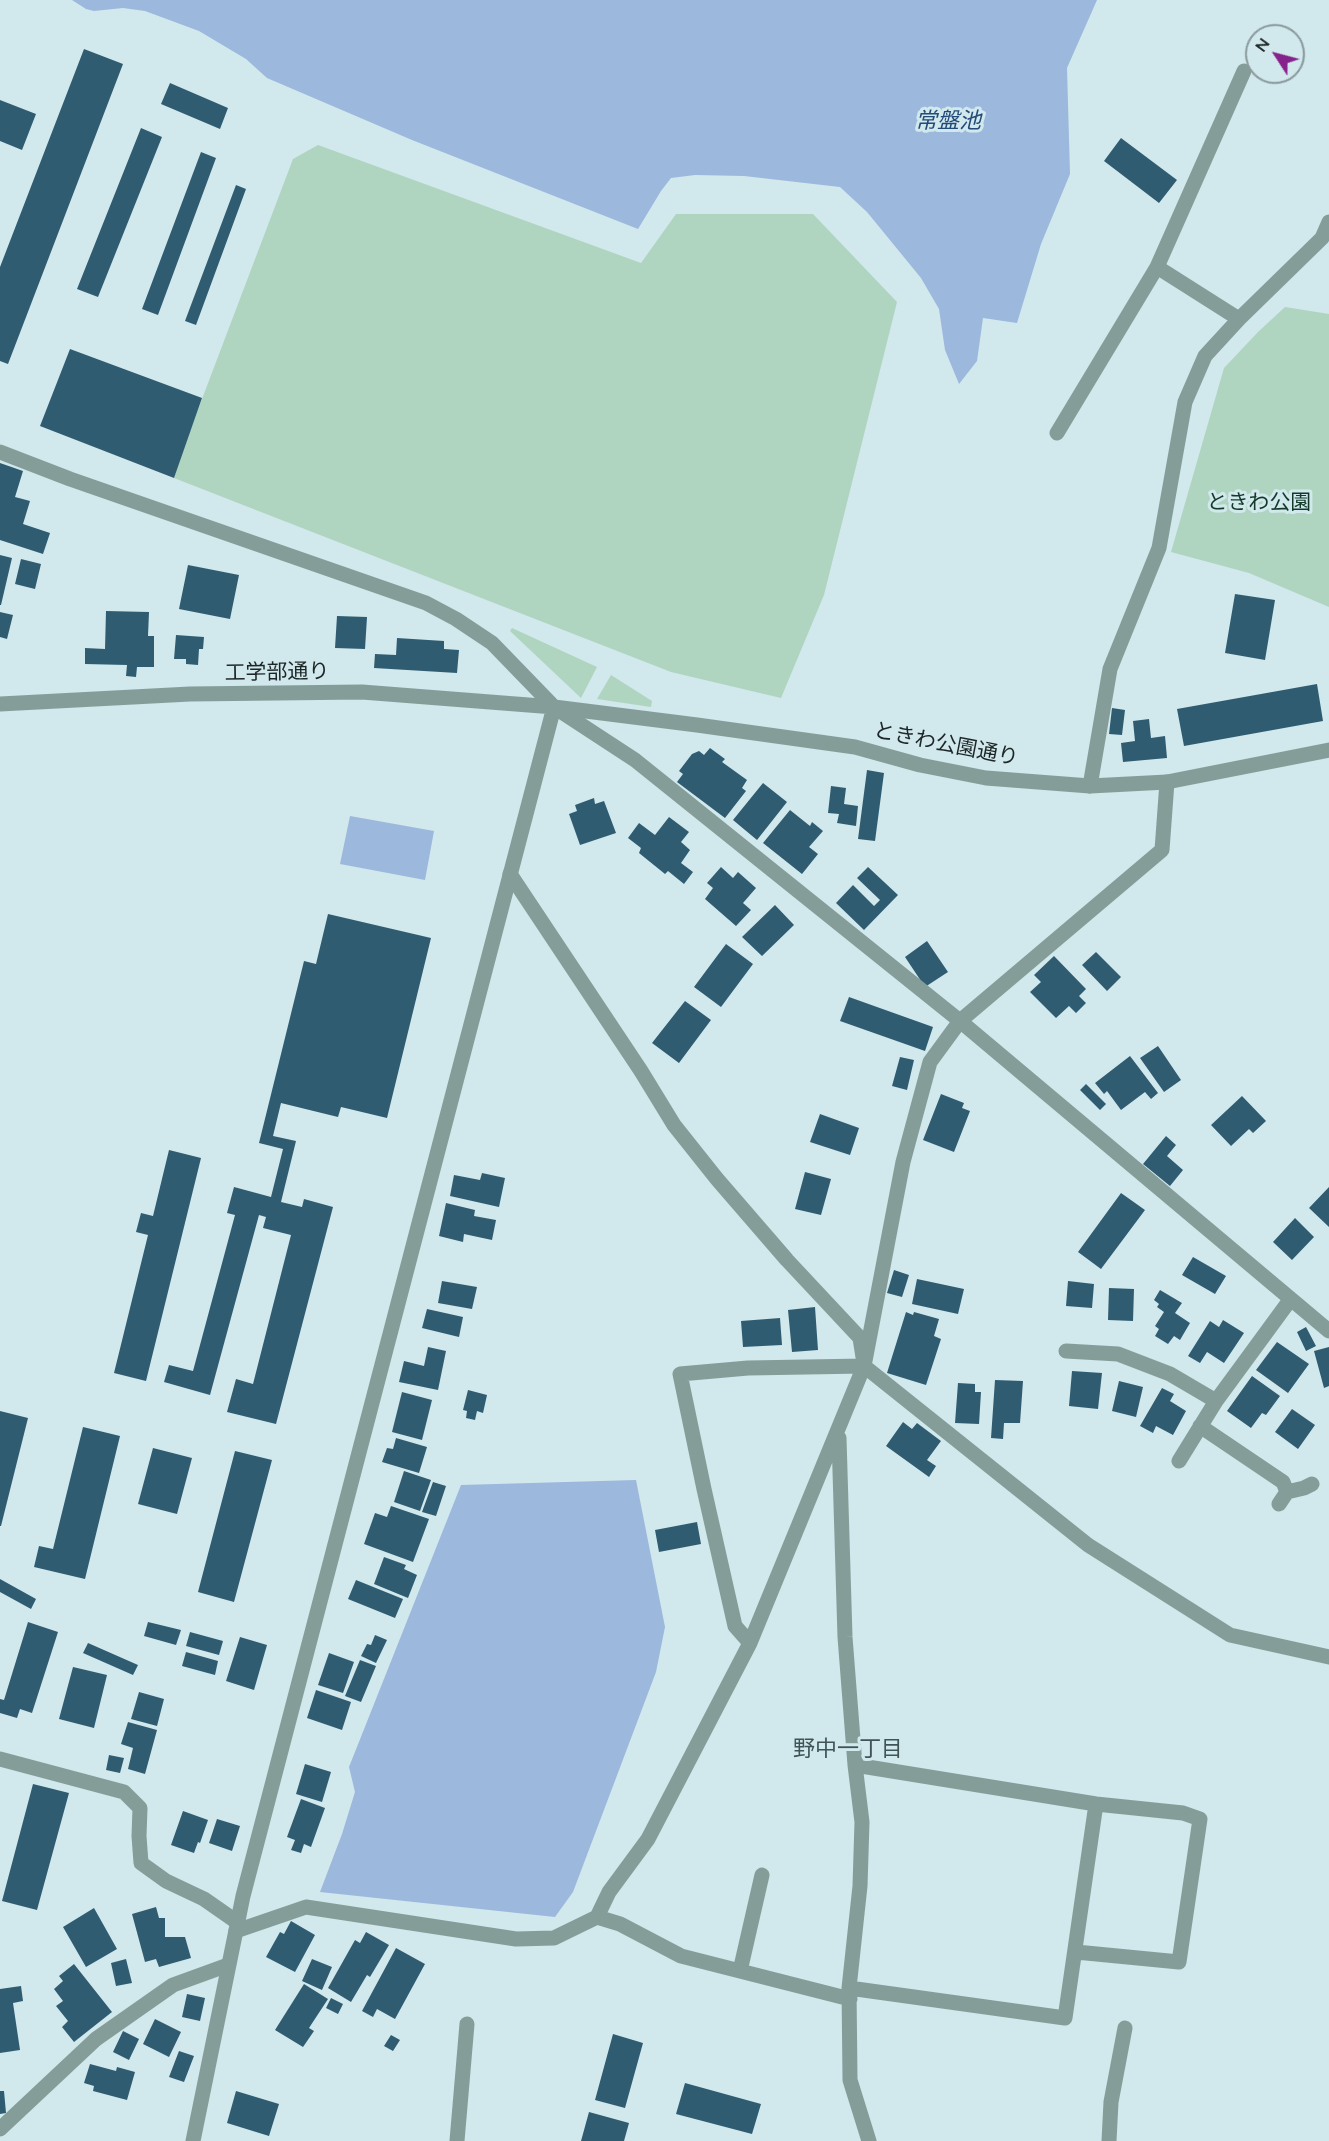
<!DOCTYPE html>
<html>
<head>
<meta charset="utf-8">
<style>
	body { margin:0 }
	#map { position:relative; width:1329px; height:2141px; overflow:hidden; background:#d1e8ec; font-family:Lato,sans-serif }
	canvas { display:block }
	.north { position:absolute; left:1245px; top:24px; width:60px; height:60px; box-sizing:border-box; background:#d1e8ec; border:2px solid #899a9d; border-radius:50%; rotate:306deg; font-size:16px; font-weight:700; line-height:24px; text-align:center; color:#1d2627 }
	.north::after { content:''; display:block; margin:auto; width:21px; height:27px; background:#85228b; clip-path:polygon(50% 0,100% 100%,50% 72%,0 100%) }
</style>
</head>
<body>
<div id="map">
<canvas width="1329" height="2141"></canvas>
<div class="north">N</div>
</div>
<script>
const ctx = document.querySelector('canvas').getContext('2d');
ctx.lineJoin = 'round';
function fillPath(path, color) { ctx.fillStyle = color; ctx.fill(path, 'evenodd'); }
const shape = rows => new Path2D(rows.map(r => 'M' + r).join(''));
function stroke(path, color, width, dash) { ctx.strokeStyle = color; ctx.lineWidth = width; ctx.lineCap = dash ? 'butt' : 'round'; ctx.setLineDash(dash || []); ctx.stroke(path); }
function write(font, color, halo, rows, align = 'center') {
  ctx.font = font + ' Lato,"Noto Sans JP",sans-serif'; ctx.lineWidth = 6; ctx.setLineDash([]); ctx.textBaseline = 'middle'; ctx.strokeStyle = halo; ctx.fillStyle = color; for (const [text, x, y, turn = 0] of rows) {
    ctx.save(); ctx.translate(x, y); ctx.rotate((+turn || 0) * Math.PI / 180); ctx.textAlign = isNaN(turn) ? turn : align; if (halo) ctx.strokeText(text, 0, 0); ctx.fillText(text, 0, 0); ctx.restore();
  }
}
const green = shape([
	[318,145,641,263,676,214,813,214,897,302,824,595,781,698,671,672,174,478,180,457,293,159],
	[1285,307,1329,314,1329,607,1249,573,1171,552,1224,368,1258,332],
	[512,628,597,667,581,698,510,631],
	[611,675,652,701,651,707,597,699]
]);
const water = shape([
	[72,0,1097,0,1067,68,1070,174,1041,244,1017,323,983,318,977,361,959,384,945,350,939,309,921,278,867,212,840,187,744,176,695,175,671,178,661,191,638,229,412,140,267,78,246,59,199,31,145,11,123,8,94,11,86,9],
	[350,816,434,831,425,880,340,864],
	[636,1480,665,1627,656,1672,573,1892,555,1917,320,1892,342,1834,355,1792,349,1767,461,1485]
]);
const building = shape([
	[84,49,123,64,8,364,0,361,0,267],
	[170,83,228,108,220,129,161,104],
	[0,100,36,114,22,150,0,141],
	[141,128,162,137,98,297,77,289],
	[1121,138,1177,180,1159,203,1104,161],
	[201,152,216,158,158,315,142,309],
	[236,185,246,189,196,325,185,321],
	[70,349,202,398,174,478,40,426],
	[0,463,23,471,15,497,30,501,23,524,50,533,43,554,0,540],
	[0,555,12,558,1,605,0,605],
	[21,559,41,564,35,589,15,584],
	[188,565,239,575,230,619,179,609],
	[1235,594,1275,600,1265,660,1225,653],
	[106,611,149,612,148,636,154,636,154,667,137,667,136,677,126,676,127,665,85,664,85,648,105,649],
	[0,612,13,615,7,639,0,637],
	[337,616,367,617,365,649,335,648],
	[176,635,204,637,203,649,199,649,198,665,186,664,186,659,174,659],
	[397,638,444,641,444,649,459,650,457,673,374,668,375,654,396,655],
	[1317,684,1323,721,1184,746,1177,709],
	[1112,708,1125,710,1122,735,1109,734],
	[1149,719,1151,738,1165,736,1167,758,1123,762,1121,743,1135,741,1133,721],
	[710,748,725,759,722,762,747,780,742,788,746,791,725,818,677,782,683,774,679,771,692,754,699,751,704,755],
	[867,770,884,773,875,841,858,839],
	[763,783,787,802,757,840,733,820],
	[831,786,846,788,844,804,858,806,856,826,837,823,839,814,828,813],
	[594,798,595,804,604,801,616,833,580,845,569,814,577,811,575,805],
	[790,810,810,826,812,822,823,831,809,847,818,854,802,874,763,843],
	[669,817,689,832,681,842,690,850,681,863,693,872,684,884,668,871,665,874,639,853,641,848,628,838,639,823,655,835],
	[721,867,733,878,738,872,756,888,743,903,751,910,736,926,705,899,713,888,707,883],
	[868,867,898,895,864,930,836,903,853,885,874,906,880,900,857,878],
	[775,905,794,925,762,956,742,937],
	[328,914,431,938,387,1118,341,1107,338,1117,281,1103,273,1136,296,1141,281,1202,302,1207,304,1199,333,1207,276,1424,227,1412,236,1379,253,1384,291,1235,263,1228,266,1217,259,1215,210,1395,164,1382,169,1365,193,1371,235,1215,227,1213,234,1187,271,1197,283,1149,259,1143,304,961,316,964],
	[927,941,948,972,925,987,905,957],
	[726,944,753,964,721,1007,694,987],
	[1096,952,1121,977,1107,991,1082,965],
	[1054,956,1086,989,1079,996,1086,1003,1076,1013,1069,1006,1056,1018,1030,992,1041,982,1034,975],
	[849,997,933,1027,925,1051,840,1021],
	[685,1001,711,1020,679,1063,652,1043],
	[1158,1046,1181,1080,1164,1092,1140,1058],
	[1130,1056,1158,1093,1151,1099,1145,1092,1121,1110,1107,1091,1104,1094,1095,1083],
	[900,1057,914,1060,907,1090,892,1086],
	[1086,1084,1106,1104,1100,1110,1080,1090],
	[941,1094,964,1103,962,1108,970,1111,954,1152,923,1140],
	[1242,1096,1266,1121,1253,1133,1249,1129,1231,1146,1211,1125],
	[820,1114,859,1128,850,1155,810,1142],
	[1166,1136,1176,1145,1167,1156,1183,1170,1170,1186,1143,1164],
	[169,1150,201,1158,146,1381,114,1373,148,1235,136,1232,141,1213,153,1216],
	[805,1172,831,1179,821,1215,795,1209],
	[482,1173,505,1178,499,1207,450,1196,454,1175,480,1180],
	[1329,1187,1329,1227,1309,1208],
	[1121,1193,1145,1210,1101,1269,1078,1252],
	[446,1203,475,1210,474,1216,496,1220,492,1240,464,1234,463,1242,439,1236],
	[1295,1218,1314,1237,1292,1260,1273,1242],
	[1193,1257,1226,1276,1215,1294,1182,1275],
	[894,1270,909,1275,902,1297,887,1293],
	[917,1279,964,1289,958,1314,912,1304],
	[442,1281,477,1287,472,1309,438,1303],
	[1068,1281,1094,1284,1092,1308,1066,1306],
	[1109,1288,1134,1289,1133,1321,1108,1320],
	[1160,1290,1182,1303,1175,1313,1190,1323,1180,1340,1174,1336,1168,1344,1155,1336,1159,1329,1155,1326,1164,1312,1157,1307,1159,1304,1154,1300],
	[815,1307,818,1350,792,1352,788,1310],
	[427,1309,463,1317,459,1337,422,1328],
	[906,1312,913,1315,914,1312,939,1319,934,1336,941,1339,926,1385,887,1373],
	[780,1318,782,1345,743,1347,741,1321],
	[1223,1320,1244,1333,1224,1363,1207,1352,1200,1363,1188,1356,1210,1321,1219,1327],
	[1306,1327,1316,1346,1306,1351,1297,1332],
	[1277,1342,1309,1364,1288,1393,1256,1370],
	[428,1347,446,1351,438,1390,399,1382,404,1361,424,1366],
	[1329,1347,1329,1386,1324,1388,1314,1351],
	[1072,1371,1102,1373,1098,1409,1069,1406],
	[1252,1376,1280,1396,1266,1415,1262,1413,1251,1428,1227,1411],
	[995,1380,1023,1381,1020,1423,1004,1423,1003,1439,991,1438],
	[1119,1381,1143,1387,1136,1417,1112,1411],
	[958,1383,975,1384,975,1392,981,1392,979,1424,955,1423],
	[1162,1388,1174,1394,1170,1401,1186,1411,1173,1435,1156,1426,1153,1433,1140,1426],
	[468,1390,487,1395,483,1413,477,1411,475,1420,466,1418,467,1411,463,1410],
	[402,1392,432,1400,422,1440,392,1432],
	[1292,1409,1315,1425,1298,1449,1275,1432],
	[0,1411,28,1418,1,1526,0,1526],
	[903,1422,912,1429,917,1423,941,1441,927,1460,936,1466,929,1477,886,1446],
	[83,1427,120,1436,85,1579,34,1567,39,1546,53,1549],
	[396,1438,427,1447,419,1473,382,1462,387,1448,393,1449],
	[153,1448,192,1458,177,1514,138,1504],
	[235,1451,272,1460,234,1602,198,1592],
	[404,1471,431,1480,420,1511,394,1502],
	[433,1482,446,1486,436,1516,422,1512],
	[391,1506,429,1519,413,1562,364,1544,375,1513,387,1517],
	[697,1522,701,1544,659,1552,655,1530],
	[384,1557,406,1565,404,1569,417,1575,408,1598,374,1584],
	[0,1579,36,1599,31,1609,0,1592],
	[356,1580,403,1599,395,1618,348,1599],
	[28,1622,58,1632,32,1713,20,1709,17,1718,0,1713,0,1699,4,1700],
	[148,1622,181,1630,176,1645,144,1636],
	[190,1632,223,1641,219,1655,186,1646],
	[375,1635,387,1640,376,1663,361,1656,367,1644,371,1645],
	[240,1637,267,1645,254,1690,226,1681],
	[88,1643,138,1665,133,1675,83,1653],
	[186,1652,218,1661,215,1675,182,1666],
	[329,1653,354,1662,343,1693,318,1685],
	[360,1660,376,1666,361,1702,345,1696],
	[73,1667,107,1675,94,1728,59,1719],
	[316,1690,351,1702,342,1730,307,1718],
	[139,1692,164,1699,157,1726,131,1719],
	[128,1722,157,1730,145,1774,128,1769,133,1748,121,1744],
	[109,1755,124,1758,120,1773,106,1770],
	[305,1764,331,1772,322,1802,296,1794],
	[33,1784,69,1793,37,1910,2,1901],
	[301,1799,325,1808,311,1847,304,1844,301,1853,291,1850,295,1840,287,1837],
	[183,1811,208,1820,200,1843,198,1842,194,1853,171,1845],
	[217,1819,240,1826,232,1851,209,1843],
	[156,1907,159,1918,165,1918,165,1937,185,1937,191,1958,159,1967,156,1959,145,1962,132,1914],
	[94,1908,117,1949,86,1967,63,1927],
	[291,1921,315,1935,295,1972,266,1957,280,1932,284,1934],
	[366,1932,389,1945,370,1977,367,1975,351,2002,328,1988,355,1940,360,1943],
	[396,1948,425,1964,395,2019,377,2009,373,2017,362,2011],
	[126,1959,132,1983,116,1986,111,1963],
	[312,1959,332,1967,322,1990,302,1981],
	[74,1964,112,2012,74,2042,62,2027,68,2021,56,2006,63,2001,54,1989,63,1981,59,1976],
	[304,1984,328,1999,309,2028,314,2031,303,2047,275,2030],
	[21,1986,23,2001,13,2003,20,2050,0,2053,0,1989],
	[187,1994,205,1998,200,2021,182,2017],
	[331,1998,343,2004,338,2014,326,2008],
	[155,2019,181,2032,169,2057,143,2044],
	[123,2031,139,2039,129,2060,113,2052],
	[613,2034,643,2043,625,2108,595,2100],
	[391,2035,400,2040,393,2051,384,2046],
	[179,2051,194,2056,184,2082,169,2077],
	[90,2064,116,2071,117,2067,135,2072,127,2100,93,2091,94,2086,84,2083],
	[685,2083,761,2104,752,2134,676,2114],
	[0,2091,4,2091,6,2113,0,2114],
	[236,2091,279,2104,269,2136,227,2123],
	[589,2112,629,2123,624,2141,581,2141]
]);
const minor = shape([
	[1157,267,1239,319],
	[1057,433,1157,267,1244,71],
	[554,707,635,760,960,1021,1329,1331],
	[1090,786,1110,669,1159,548,1185,402,1205,356,1239,319,1322,238,1329,222],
	[510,874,641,1071,674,1125,717,1179,787,1260,860,1338,863,1357],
	[1066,1351,1118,1354,1170,1374,1216,1401],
	[1200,1426,1283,1482,1287,1492,1279,1504],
	[839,1438,845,1637,855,1765,862,1822,860,1886,849,1988,850,2080,869,2141],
	[1179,1461,1216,1401,1290,1300],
	[1287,1492,1304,1488,1312,1484],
	[750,1643,735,1626,704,1489,680,1374,748,1368,864,1366,1088,1545,1230,1635,1329,1657],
	[0,1759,124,1792,140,1808,139,1836,141,1863,166,1881,204,1899,237,1922],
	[855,1765,1096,1804,1183,1813,1200,1819,1179,1962,1076,1952],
	[597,1917,620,1924,681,1956,850,1999],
	[236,1931,306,1907,516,1939,554,1938,597,1917,609,1892,648,1839,750,1643,864,1366,903,1162,930,1062,960,1021,1162,850,1167,782],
	[740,1971,762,1875],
	[849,1988,1065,2018,1096,1804],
	[0,2129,96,2039,173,1985,228,1965],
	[457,2141,467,2024],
	[1109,2141,1111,2102,1125,2028]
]);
const tertiary = shape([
	[0,452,70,479,426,603,456,619,492,643,554,707],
	[0,704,190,694,362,692,554,707,697,725,855,747,920,765,986,778,1090,786,1167,782,1329,750],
	[193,2141,243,1896,554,707]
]);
const parkNames = [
	["ときわ公園",1259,502]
];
const streetNames = [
	["工学部通り",277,672,-1],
	["ときわ公園通り",946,744,11]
];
const waterNames = [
	["常盤池",948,121]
];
const neighbourhoodNames = [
	["野中一丁目",848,1749]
];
fillPath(green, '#afd5c0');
fillPath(water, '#9cb8dd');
fillPath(building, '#305c72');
stroke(minor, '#859d99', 15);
stroke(tertiary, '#859d99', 15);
write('21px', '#133a28', '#d1e8ec', parkNames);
write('21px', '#1d2627', '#d1e8ec', streetNames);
write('italic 22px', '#244a79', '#d1e8ec', waterNames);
write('22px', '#405457', '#d1e8ec', neighbourhoodNames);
</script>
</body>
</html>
